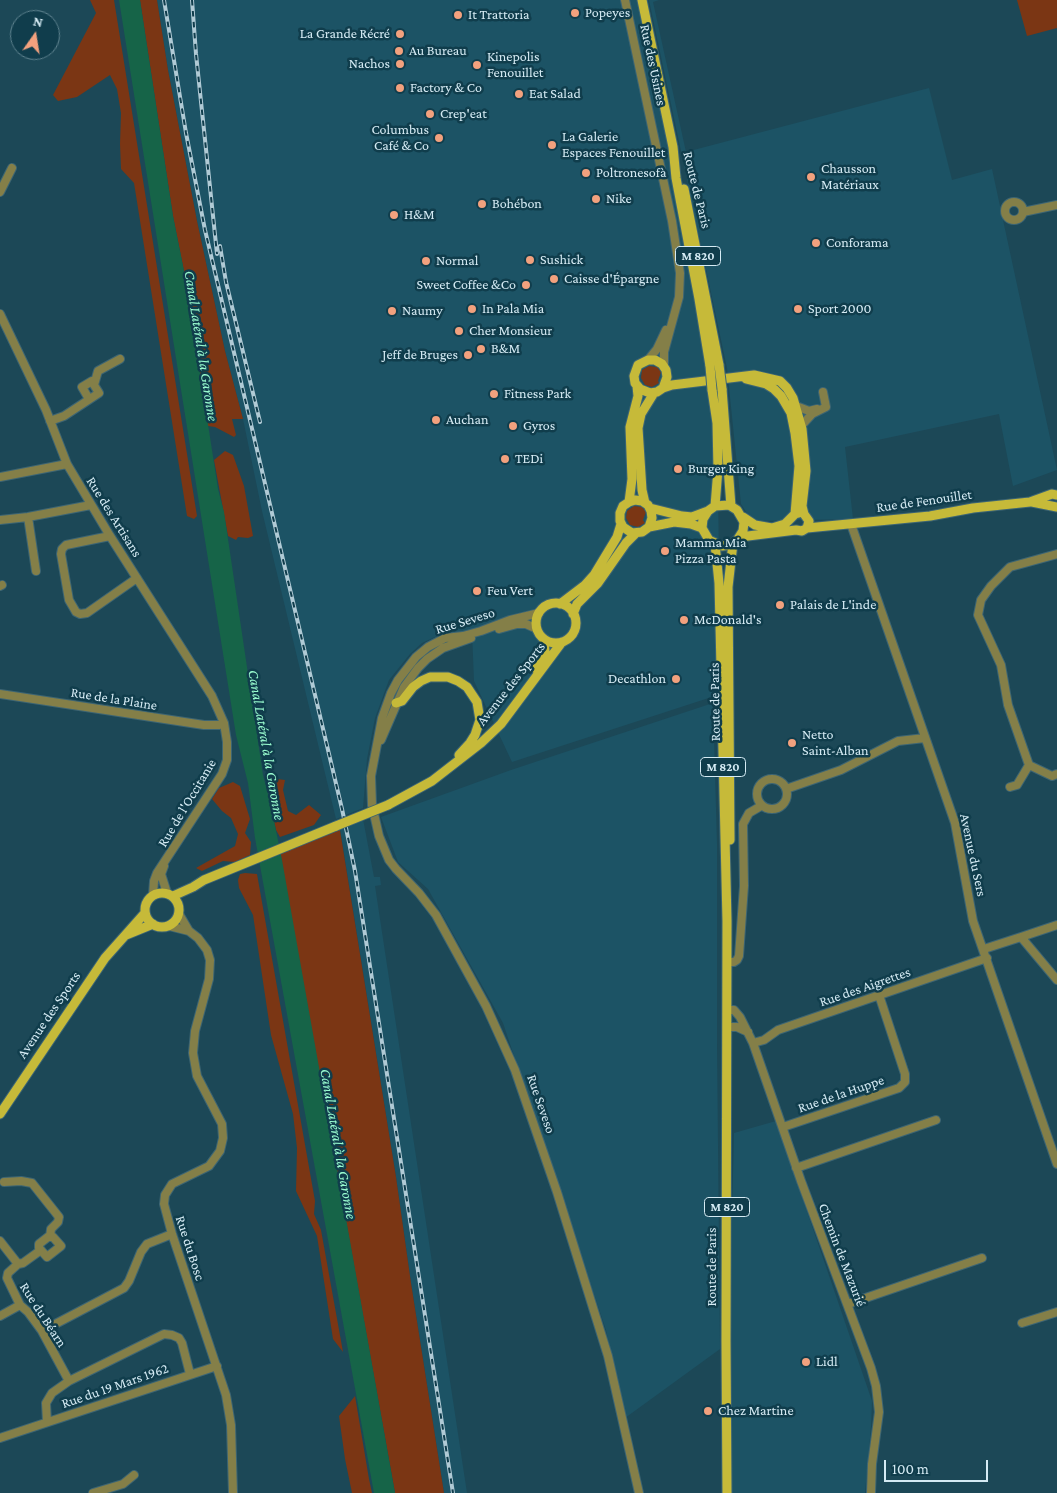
<!DOCTYPE html>
<html>
<head>
<meta charset="utf-8">
<style>
	body { margin:0 }
	#map { position:relative; width:1057px; height:1493px; overflow:hidden; background:#1c4857; font-family:"Crimson Pro",serif }
	canvas { display:block }
	.north { position:absolute; left:10px; top:10px; width:50px; height:50px; box-sizing:border-box; background:#103d4c; border:1px solid #5f838f; border-radius:50%; rotate:13deg; font-size:14px; font-weight:700; line-height:20px; text-align:center; color:#d5ebf4 }
	.north::after { content:''; display:block; margin:auto; width:18px; height:22px; background:#f2a17e; clip-path:polygon(50% 0,100% 100%,50% 72%,0 100%) }
	.scale { position:absolute; left:884px; top:1460px; width:104px; height:22px; box-sizing:border-box; border:2px solid #d5ebf4; border-top:0; padding-left:6px; font-size:15px; line-height:18px; white-space:nowrap; color:#d5ebf4; -webkit-text-stroke:4px #103d4c; paint-order:stroke }
</style>
</head>
<body>
<div id="map">
<canvas width="1057" height="1493"></canvas>
<div class="north">N</div>
<div class="scale">100 m</div>
</div>
<script>
const ctx = document.querySelector('canvas').getContext('2d');
ctx.lineJoin = 'round';
function fillPath(path, color) { ctx.fillStyle = color; ctx.fill(path, 'evenodd'); }
const shape = rows => new Path2D(rows.map(r => 'M' + r).join(''));
function stroke(path, color, width, dash) { ctx.strokeStyle = color; ctx.lineWidth = width; ctx.lineCap = dash ? 'butt' : 'round'; ctx.setLineDash(dash || []); ctx.stroke(path); }
function write(font, color, halo, rows, align = 'center') {
  ctx.font = font + ' "Crimson Pro",serif'; ctx.lineWidth = 5; ctx.setLineDash([]); ctx.textBaseline = 'middle'; ctx.strokeStyle = halo; ctx.fillStyle = color; for (const [text, x, y, turn = 0] of rows) {
    ctx.save(); ctx.translate(x, y); ctx.rotate((+turn || 0) * Math.PI / 180); ctx.textAlign = isNaN(turn) ? turn : align; if (halo) ctx.strokeText(text, 0, 0); ctx.fillText(text, 0, 0); ctx.restore();
  }
}
const built = shape([
	[157,0,641,0,673,147,717,423,721,694,512,762,474,681,472,631,439,635,422,643,410,654,389,680,375,718,367,759,363,808,336,819,262,511,243,419,225,351,197,221,168,70],
	[649,0,659,0,653,2,686,152,929,88,952,180,992,169,1057,470,1013,486,999,414,845,447,853,519,752,521,741,504,727,368],
	[713,703,717,844,717,1044,720,1349,625,1418,606,1330,503,1023,428,889,398,862,381,817,511,770],
	[363,819,374,877,380,877,381,885,375,886,467,1493,444,1493,411,1283,396,1177,340,829],
	[776,1121,872,1401,871,1427,865,1493,732,1493,731,1256,734,1133]
]);
const green = shape([
	[90,0,114,0,197,516,194,519,187,516,134,183,121,169,120,144,121,113,117,89,110,75,77,97,58,101,53,95,96,13],
	[140,0,157,0,168,70,197,221,225,351,243,419,232,419,236,435,234,437,215,427,208,426,186,281,173,216],
	[1017,0,1057,0,1057,28,1027,36],
	[649,366,657,367,661,372,658,381,659,383,652,387,645,385,641,378,642,370],
	[225,451,233,455,244,486,253,536,248,538,238,537,236,540,228,536,214,460],
	[634,506,642,507,646,512,643,520,645,523,638,527,630,525,626,518,627,511],
	[277,779,285,780,283,790,288,811,296,815,309,805,321,815,314,825,280,837,276,830,269,798],
	[233,782,240,786,250,819,245,833,251,842,250,855,235,862,223,861,202,871,196,868,235,846,238,834,231,818,222,811,212,799,219,788],
	[339,824,396,1177,411,1283,444,1493,395,1493,279,849],
	[245,873,257,874,315,1201,314,1214,321,1230,343,1352,333,1339,317,1236,296,1191,297,1148,293,1114,271,1035,253,915,239,888,238,880,240,874],
	[355,1396,369,1479,372,1493,352,1493,345,1459,339,1416]
]);
const water = shape([
	[119,0,140,0,173,216,186,281,218,489,224,512,263,775,271,806,282,860,395,1493,374,1493,255,838,248,783,236,735]
]);
const minor = shape([
	[625,0,672,221,680,273,679,297,664,352,664,367],
	[0,192,12,168],
	'1005 211a9 9 0 1 1 18 0a9 9 0 1 1-18 0Z',
	[1023,212,1057,205],
	[0,314,46,410,67,464,110,536,212,696,224,723,227,742,227,760,222,774,157,873,154,881,153,895],
	[648,360,657,349,666,330],
	[89,399,82,387,92,381,94,385],
	[796,406,809,411,817,409],
	[50,421,64,416,99,393,94,385,98,371,120,359],
	[801,426,812,414,826,407,823,392],
	[0,477,67,464],
	[28,517,36,571],
	[0,520,28,517,91,505],
	[851,524,955,823,973,921,1057,1164],
	[110,536,66,545,62,549,61,554,69,600,76,612,80,614,87,613,137,578],
	[1057,554,1010,567,991,586,981,600,978,615,1001,665,1008,705,1029,765,1052,776,1057,774],
	[0,586,2,585],
	[539,613,510,620,481,631,463,636,445,638,428,647,416,657,398,680,391,693,382,718,371,776,372,805,379,836,389,860,396,869,419,893,436,915,486,1006,515,1070,557,1192,608,1356,639,1493],
	[499,629,517,624,526,624,537,629],
	[0,694,204,725,219,725,224,723],
	[381,740,404,687,418,668,427,659,443,648,471,638],
	'757 794a15 15 0 1 1 30 0a15 15 0 1 1-30 0Z',
	[1010,787,1017,785,1029,765],
	[786,789,841,770,898,741,925,738],
	[164,866,161,874,167,893],
	[179,914,189,931,198,938,207,950,210,960,209,979,195,1031,193,1053,197,1076,222,1124,223,1138,220,1151,209,1166,172,1184,165,1195,164,1204,172,1234,226,1395,231,1425,233,1493],
	[169,926,189,931],
	[1021,937,1057,925],
	[984,949,1021,937,1057,980],
	[728,962,734,962,737,960,739,956,744,886,743,824,749,813,761,806],
	[728,1010,734,1010,740,1017,753,1043,801,1181,871,1368,876,1386,879,1412,872,1464,871,1493],
	[727,1027,737,1027,748,1032],
	[753,1043,764,1040,778,1030,987,958],
	[783,1127,899,1088,905,1082,905,1074,879,995],
	[796,1168,936,1120],
	[4,1182,21,1181,32,1183,59,1217,58,1222,51,1229,50,1237],
	[48,1237,53,1237,61,1246,47,1257,39,1248,39,1244,48,1237],
	[0,1241,18,1264],
	[41,1250,23,1263,18,1264,8,1273,7,1278,20,1305,28,1312,42,1331,69,1381],
	[848,1304,982,1258],
	[0,1316,20,1305],
	[1022,1323,1057,1312],
	[42,1331,124,1288,129,1281,141,1252,147,1244,172,1234],
	[47,1422,46,1403,52,1393,69,1381,164,1334,172,1335,179,1338,182,1343,190,1374],
	[0,1438,217,1366],
	[93,1493,123,1484,134,1475]
]);
const major = shape([
	[642,0,673,147,676,178,699,299,710,366],
	[684,189,719,365],
	[746,379,766,384,774,389,781,396,791,413,795,433,799,466,795,514],
	[663,388,667,377,666,370,662,364,655,360,648,360,638,365,634,376,635,383,640,389,650,393,657,392,663,388,672,385,754,375,780,381,787,388,793,398,802,429,806,471,802,506,804,514,809,521,807,528],
	[722,389,731,506],
	[712,390,717,423,718,469,715,506],
	[629,502,632,479,630,427,638,396,637,386],
	[1032,502,1057,507],
	[645,503,642,490,638,428,641,414,654,393],
	[650,508,682,516,692,517,708,511,715,506,729,505,737,510,744,522,743,531,738,539,731,545,722,546,709,540,702,528,703,519,708,511],
	[743,517,755,525,772,528,785,524,795,514,799,513],
	[649,527,652,518,651,511,648,505,642,501,635,500,629,502,623,506,620,513,620,521,623,527,632,533,642,532,649,527,674,522,691,524,702,528],
	[740,537,796,530,802,531,807,528,930,516,973,508,1030,502,1052,494,1056,495],
	[715,544,719,583,727,921,726,1341,727,1493],
	'536 623a20 20 0 1 1 40 0a20 20 0 1 1-40 0Z',
	[560,604,585,585,594,575,617,537,621,524],
	[573,614,577,604,598,583,626,543,636,533],
	[536,669,545,651,544,639],
	[396,703,402,701,413,687,421,681,430,677,448,677,458,681,467,687,477,702,480,720,475,735,470,743,459,755],
	[388,805,432,781,481,743,501,724,562,642],
	[730,840,728,587,733,543],
	'145 910a17 17 0 1 1 34 0a17 17 0 1 1-34 0Z',
	[173,896,193,887,204,880,336,826],
	[126,935,153,924],
	[0,1114,105,958,145,913]
]);
const rail = shape([
	[164,0,186,133,205,230,342,809,355,871,453,1493],
	[192,0,196,54,217,254],
	[220,246,226,282,260,422]
]);
const majorBridge = shape([
	[719,365,722,389],
	[710,366,712,390],
	[336,826,388,805]
]);
const markers = [
	[575,13,5,"#f2a17e"],
	[458,15,5,"#f2a17e"],
	[400,34,5,"#f2a17e"],
	[399,51,5,"#f2a17e"],
	[400,64,5,"#f2a17e"],
	[477,65,5,"#f2a17e"],
	[400,88,5,"#f2a17e"],
	[519,94,5,"#f2a17e"],
	[430,114,5,"#f2a17e"],
	[439,138,5,"#f2a17e"],
	[552,145,5,"#f2a17e"],
	[586,173,5,"#f2a17e"],
	[811,177,5,"#f2a17e"],
	[596,199,5,"#f2a17e"],
	[482,204,5,"#f2a17e"],
	[394,215,5,"#f2a17e"],
	[816,243,5,"#f2a17e"],
	[530,260,5,"#f2a17e"],
	[426,261,5,"#f2a17e"],
	[554,279,5,"#f2a17e"],
	[526,285,5,"#f2a17e"],
	[472,309,5,"#f2a17e"],
	[798,309,5,"#f2a17e"],
	[392,311,5,"#f2a17e"],
	[459,331,5,"#f2a17e"],
	[481,349,5,"#f2a17e"],
	[468,355,5,"#f2a17e"],
	[494,394,5,"#f2a17e"],
	[436,420,5,"#f2a17e"],
	[513,426,5,"#f2a17e"],
	[505,459,5,"#f2a17e"],
	[678,469,5,"#f2a17e"],
	[665,551,5,"#f2a17e"],
	[477,591,5,"#f2a17e"],
	[780,605,5,"#f2a17e"],
	[684,620,5,"#f2a17e"],
	[676,679,5,"#f2a17e"],
	[792,743,5,"#f2a17e"],
	[806,1362,5,"#f2a17e"],
	[708,1411,5,"#f2a17e"]
];
const shields = [
	[698,256,45],
	[723,767,45],
	[727,1207,45]
];
const shieldNames = [
	["M 820",698,256],
	["M 820",723,767],
	["M 820",727,1207]
];
const poiNames = [
	["Popeyes",585,13],
	["It Trattoria",468,15],
	["La Grande Récré",390,34,"right"],
	["Au Bureau",409,51],
	["Kinepolis",487,57],
	["Fenouillet",487,73],
	["Nachos",390,64,"right"],
	["Factory & Co",410,88],
	["Eat Salad",529,94],
	["Crep'eat",440,114],
	["Columbus",429,130,"right"],
	["Café & Co",429,146,"right"],
	["La Galerie",562,137],
	["Espaces Fenouillet",562,153],
	["Chausson",821,169],
	["Matériaux",821,185],
	["Poltronesofà",596,173],
	["Nike",606,199],
	["Bohébon",492,204],
	["H&M",404,215],
	["Conforama",826,243],
	["Sushick",540,260],
	["Normal",436,261],
	["Caisse d'Épargne",564,279],
	["Sweet Coffee &Co",516,285,"right"],
	["In Pala Mia",482,309],
	["Sport 2000",808,309],
	["Naumy",402,311],
	["Cher Monsieur",469,331],
	["B&M",491,349],
	["Jeff de Bruges",458,355,"right"],
	["Fitness Park",504,394],
	["Auchan",446,420],
	["Gyros",523,426],
	["TEDi",515,459],
	["Burger King",688,469],
	["Mamma Mia",675,543],
	["Pizza Pasta",675,559],
	["Feu Vert",487,591],
	["Palais de L'inde",790,605],
	["McDonald's",694,620],
	["Decathlon",666,679,"right"],
	["Netto",802,735],
	["Saint-Alban",802,751],
	["Lidl",816,1362],
	["Chez Martine",718,1411]
];
const streetNames = [
	["Rue des Usines",653,65,78],
	["Route de Paris",697,190,76],
	["Rue de Fenouillet",924,501,-8],
	["Rue des Artisans",114,517,58],
	["Rue Seveso",465,621,-17],
	["Avenue des Sports",511,684,-52],
	["Rue de la Plaine",114,699,9],
	["Route de Paris",715,702,-91],
	["Rue de l'Occitanie",187,803,-59],
	["Avenue du Sers",973,855,78],
	["Rue des Aigrettes",865,987,-19],
	["Avenue des Sports",49,1015,-56],
	["Rue de la Huppe",841,1094,-19],
	["Rue Seveso",541,1104,71],
	["Rue du Bosc",190,1248,72],
	["Chemin de Mazurié",842,1255,69],
	["Route de Paris",712,1267,-90],
	["Rue du Béarn",43,1315,57],
	["Rue du 19 Mars 1962",115,1386,-19]
];
const waterNames = [
	["Canal Latéral à la Garonne",201,346,81],
	["Canal Latéral à la Garonne",266,745,80],
	["Canal Latéral à la Garonne",338,1144,80]
];
fillPath(built, '#1c5365');
fillPath(green, '#7b3614');
fillPath(water, '#166448');
stroke(minor, '#3d6573', 10);
stroke(major, '#3d6573', 11);
stroke(minor, '#847f48', 8);
stroke(major, '#c6ba39', 9);
stroke(rail, '#b0cad5', 4);
stroke(rail, '#103d4c', 2, [5.5]);
stroke(majorBridge, '#3d6573', 11, []);
stroke(majorBridge, '#c6ba39', 9);
for (const [x, y, r, color] of markers) { const dot = new Path2D(); dot.arc(x, y, r, 0, 2 * Math.PI); ctx.fillStyle = color; ctx.fill(dot); stroke(dot, '#103d4c', 2); }
for (const [x, y, w] of shields) { const box = new Path2D(); box.roundRect(x - w / 2, y - 9.5, w, 19, 4); ctx.fillStyle = '#103d4c'; ctx.fill(box); stroke(box, '#d5ebf4', 1); }
write('bold 12px', '#d5ebf4', null, shieldNames);
write('14px', '#d5ebf4', '#103d4c', poiNames, 'left');
write('14px', '#d5ebf4', '#103d4c', streetNames);
write('italic 15px', '#98face', '#103d4c', waterNames);
</script>
</body>
</html>
